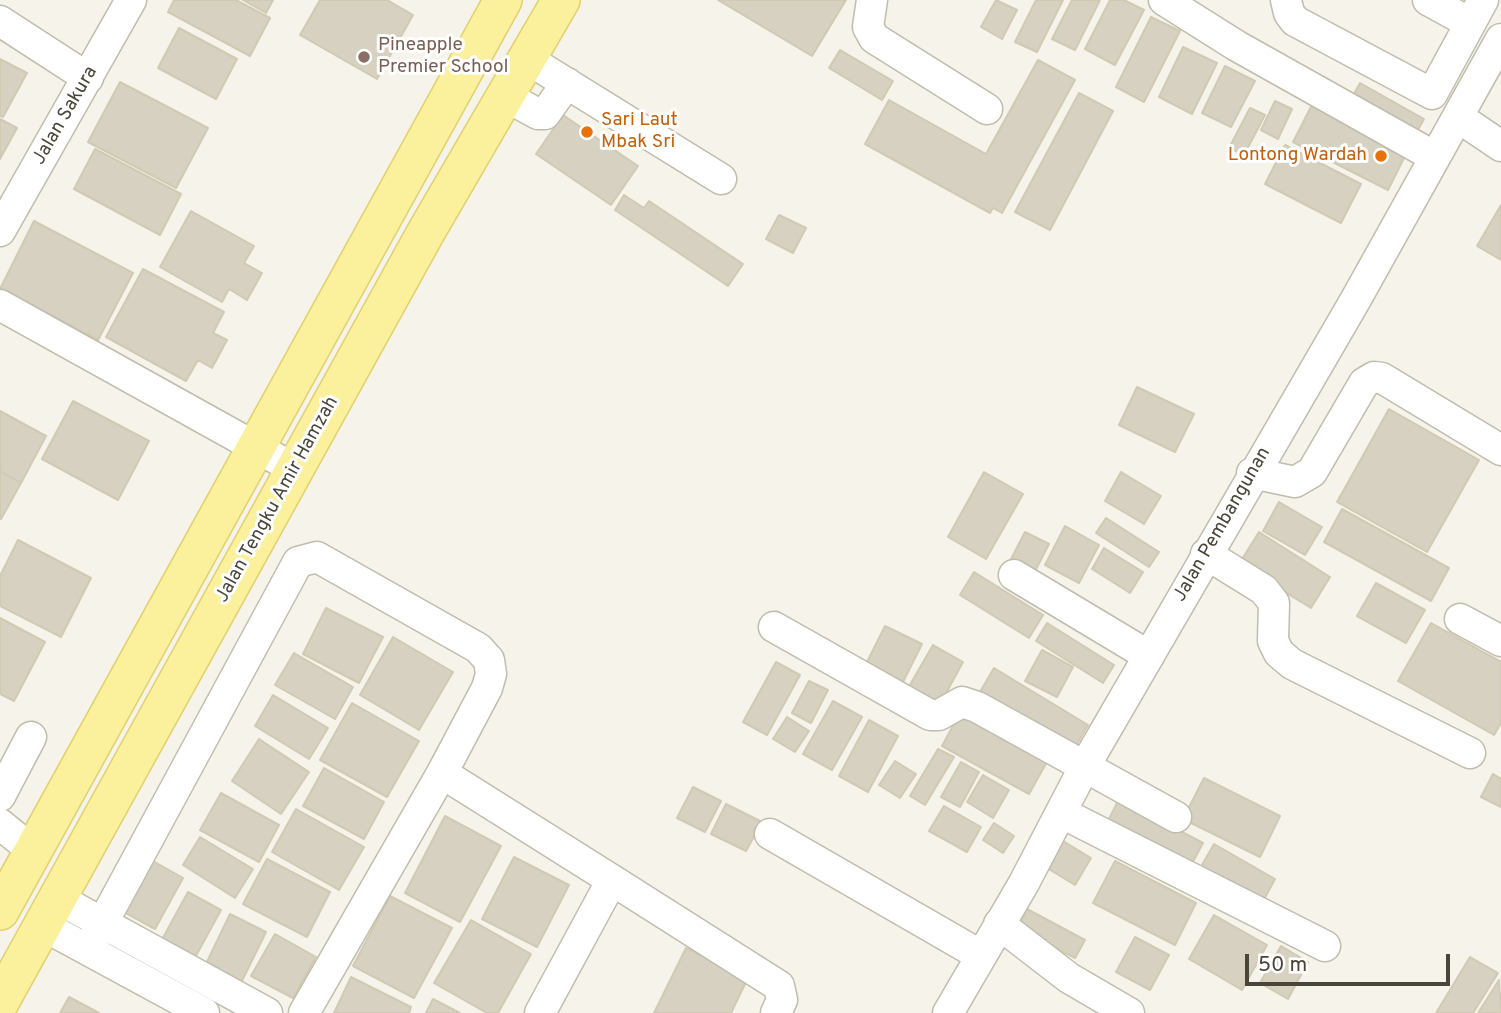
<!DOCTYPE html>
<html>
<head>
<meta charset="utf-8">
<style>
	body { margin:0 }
	#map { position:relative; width:1501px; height:1013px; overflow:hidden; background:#f5f3ea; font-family:Overpass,sans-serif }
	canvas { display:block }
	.scale { position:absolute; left:1245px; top:954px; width:205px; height:32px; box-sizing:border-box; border:4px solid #494538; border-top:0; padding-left:9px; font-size:21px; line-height:24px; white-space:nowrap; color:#494538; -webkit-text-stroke:5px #fff; paint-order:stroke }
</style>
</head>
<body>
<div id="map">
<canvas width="1501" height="1013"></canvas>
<div class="scale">50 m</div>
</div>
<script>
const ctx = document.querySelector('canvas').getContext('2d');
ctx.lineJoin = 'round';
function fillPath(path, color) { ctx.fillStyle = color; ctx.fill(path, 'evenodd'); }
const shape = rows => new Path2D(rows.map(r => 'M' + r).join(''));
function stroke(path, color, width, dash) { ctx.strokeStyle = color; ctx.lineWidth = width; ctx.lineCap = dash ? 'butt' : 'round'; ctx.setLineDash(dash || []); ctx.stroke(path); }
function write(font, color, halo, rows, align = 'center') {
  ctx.font = font + ' Overpass,sans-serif'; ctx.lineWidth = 6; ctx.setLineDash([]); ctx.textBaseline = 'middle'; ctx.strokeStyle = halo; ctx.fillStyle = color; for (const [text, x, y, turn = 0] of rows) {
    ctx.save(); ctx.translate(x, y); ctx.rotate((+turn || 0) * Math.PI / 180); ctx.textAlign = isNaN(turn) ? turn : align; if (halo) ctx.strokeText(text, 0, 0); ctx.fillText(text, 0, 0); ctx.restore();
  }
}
const building = shape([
	[174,0,236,0,270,18,250,56,168,12,174,0],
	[243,0,273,0,266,13,243,0],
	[320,0,387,0,413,15,377,79,300,35,320,0],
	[718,0,846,0,812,56,718,0],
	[996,0,1017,10,1002,39,981,27,996,0],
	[1036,0,1063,0,1037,52,1015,42,1036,0],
	[1072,0,1100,0,1075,50,1052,39,1072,0],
	[1110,0,1124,0,1144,10,1115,65,1085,49,1110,0],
	[1151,17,1180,31,1144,102,1116,87,1151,17],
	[179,28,237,59,216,99,158,68,179,28],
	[1183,47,1217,63,1192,114,1159,97,1183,47],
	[840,50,893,81,882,100,829,68,840,50],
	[0,59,27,73,3,117,0,116,0,59],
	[1038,60,1075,80,1002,213,993,208,990,213,865,144,889,100,986,154,1038,60],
	[1225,66,1255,81,1231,127,1202,113,1225,66],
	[120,82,208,128,176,188,88,142,120,82],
	[1360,83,1424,119,1414,137,1350,101,1360,83],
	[1079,93,1113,111,1050,230,1015,212,1079,93],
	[1316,97,1410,146,1388,190,1293,142,1316,97],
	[1275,101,1292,109,1278,139,1261,130,1275,101],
	[1250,108,1265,115,1244,155,1229,148,1250,108],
	[563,115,638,166,611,205,536,154,563,115],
	[0,119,17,128,0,159,0,119],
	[1285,145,1361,184,1341,223,1265,184,1285,145],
	[95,149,181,194,160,235,74,189,95,149],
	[624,195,644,208,649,201,743,264,728,286,615,210,624,195],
	[1501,205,1501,260,1477,246,1501,205],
	[191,211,254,246,244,263,262,273,247,300,229,289,222,302,160,267,191,211],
	[779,215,806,228,793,253,766,239,779,215],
	[34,221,133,273,98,340,0,289,34,221],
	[143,269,224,312,213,333,227,340,212,368,198,360,186,381,106,337,143,269],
	[1137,387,1194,414,1175,452,1119,425,1137,387],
	[73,401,149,441,118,500,42,459,73,401],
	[1389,409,1479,460,1427,552,1337,502,1389,409],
	[0,411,46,436,21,483,0,471,0,411],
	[0,471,21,483,1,519,0,518,0,471],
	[984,472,1023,494,986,559,948,537,984,472],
	[1121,472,1161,496,1144,524,1105,501,1121,472],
	[1279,502,1322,527,1305,555,1263,531,1279,502],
	[1342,509,1449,568,1431,601,1324,542,1342,509],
	[1106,518,1159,552,1149,567,1096,533,1106,518],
	[1065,526,1099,545,1079,583,1045,565,1065,526],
	[1025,532,1049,544,1033,575,1009,563,1025,532],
	[1259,532,1330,577,1311,608,1239,564,1259,532],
	[18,540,91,578,61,637,0,606,0,576,18,540],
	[1104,548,1143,572,1130,593,1092,569,1104,548],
	[974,572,1043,615,1029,638,960,595,974,572],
	[1376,583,1425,610,1406,643,1357,616,1376,583],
	[326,608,383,637,359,683,303,654,326,608],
	[0,618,45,642,14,701,0,694,0,618],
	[1047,623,1114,665,1103,683,1036,641,1047,623],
	[1431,623,1501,662,1501,723,1494,735,1398,681,1431,623],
	[885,626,922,644,903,682,866,664,885,626],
	[393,637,453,672,419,730,360,695,393,637],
	[933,645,963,662,938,708,907,690,933,645],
	[1042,650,1073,667,1057,697,1025,681,1042,650],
	[294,653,353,687,335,719,275,685,294,653],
	[776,662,800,675,767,735,743,722,776,662],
	[994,668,1088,725,1074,749,980,692,994,668],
	[809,681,828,690,811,723,792,713,809,681],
	[273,695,328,728,309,759,255,726,273,695],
	[833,701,862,717,832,770,803,754,833,701],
	[352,703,419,741,387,797,320,760,352,703],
	[961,711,1048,760,1029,794,942,746,961,711],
	[787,717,809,731,795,752,773,739,787,717],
	[869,720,898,736,868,792,839,776,869,720],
	[259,739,309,772,281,814,232,781,259,739],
	[938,749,954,757,925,805,910,796,938,749],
	[895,761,916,774,900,798,879,785,895,761],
	[961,762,979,772,960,807,941,797,961,762],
	[324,768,384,802,364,839,303,806,324,768],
	[1493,774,1501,779,1501,807,1481,797,1493,774],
	[983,775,1009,790,993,818,967,802,983,775],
	[1204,778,1280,816,1260,857,1183,819,1204,778],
	[693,787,721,801,705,832,677,818,693,787],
	[221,793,279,825,259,862,200,830,221,793],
	[1119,799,1203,843,1189,869,1106,825,1119,799],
	[726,804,762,822,746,851,711,834,726,804],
	[944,806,981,827,967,852,929,831,944,806],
	[296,809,364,847,339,890,272,852,296,809],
	[445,816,501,846,460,922,405,893,445,816],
	[994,823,1014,836,1003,853,983,840,994,823],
	[200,837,253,869,235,898,183,865,200,837],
	[1063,841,1091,858,1075,885,1047,868,1063,841],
	[1214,844,1275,879,1260,907,1198,872,1214,844],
	[514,857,569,885,537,947,482,919,514,857],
	[267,859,330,892,307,937,243,904,267,859],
	[153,861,183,878,155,929,124,912,153,861],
	[1115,861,1196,903,1175,945,1093,903,1115,861],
	[188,892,221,910,192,963,159,945,188,892],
	[390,896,452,928,414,998,353,966,390,896],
	[1027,909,1085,940,1075,958,1018,928,1027,909],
	[230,914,266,932,240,985,204,968,230,914],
	[1214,915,1267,945,1242,990,1189,959,1214,915],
	[471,920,531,954,498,1013,487,1013,434,983,471,920],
	[275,934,316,957,293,998,251,976,275,934],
	[1135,937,1169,955,1150,990,1116,972,1135,937],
	[1281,946,1308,962,1288,999,1260,983,1281,946],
	[686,948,748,978,731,1013,654,1013,686,948],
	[1470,957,1498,973,1473,1013,1436,1013,1470,957],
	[351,977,411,1007,409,1013,334,1013,351,977],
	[1499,980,1501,1013,1478,1013,1499,980],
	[69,997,99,1013,60,1013,69,997],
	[433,999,460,1013,426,1013,433,999]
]);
const minor = shape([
	[872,0,868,27,874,38,987,109],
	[1164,0,1237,46,1435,157],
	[1286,0,1289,13,1295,21,1432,94,1483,0],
	[1428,0,1470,23],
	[0,21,88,78],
	[529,60,721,179],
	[507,97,538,114,545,114,567,83],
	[1458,117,1501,146],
	[0,231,131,0],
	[0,305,295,469],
	[1252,473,1295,482,1312,472,1364,383,1374,377,1382,378,1501,450],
	[1206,554,1264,590,1274,603,1273,641,1279,653,1292,664,1470,753],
	[1014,575,1149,656],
	[1460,619,1501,641],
	[774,627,930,715,939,715,962,702,977,707,1176,817],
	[442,773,612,880],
	[0,796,31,737],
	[1062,813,1325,946],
	[0,824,33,851],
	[770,834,980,955],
	[57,898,267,1013],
	[999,924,1069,978,1129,1013],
	[42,925,204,1013],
	[88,950,298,562,317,557,478,648,489,660,491,674,487,688,442,773,304,1013],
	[540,1013,612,880,779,986,782,1000,776,1013],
	[948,1013,1024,883,1086,764,1356,299,1501,39]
]);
const major = shape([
	[0,911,503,0],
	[0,1002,426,232,561,0]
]);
const markers = [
	[364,57,7,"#8d6e63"],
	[587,132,7,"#e8710a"],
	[1381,156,7,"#e8710a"]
];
const educationNames = [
	["Pineapple",378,46],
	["Premier School",378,68]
];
const streetNames = [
	["Jalan Sakura",66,116,-60],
	["Jalan Tengku Amir Hamzah",278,500,-61],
	["Jalan Pembangunan",1223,525,-60]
];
const foodNames = [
	["Sari Laut",601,121],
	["Mbak Sri",601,143],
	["Lontong Wardah",1367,156,"right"]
];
fillPath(building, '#d6d1c0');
stroke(building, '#d1cab3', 2);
stroke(minor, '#c0bdad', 33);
stroke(major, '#e1d16c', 40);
stroke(minor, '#fff', 30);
stroke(major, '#fbf09c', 37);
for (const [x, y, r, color] of markers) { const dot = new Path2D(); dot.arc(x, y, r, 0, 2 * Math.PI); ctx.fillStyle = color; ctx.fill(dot); stroke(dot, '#fff', 2.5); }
write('19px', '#785e54', '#fff', educationNames, 'left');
write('19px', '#494538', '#fff', streetNames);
write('19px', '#c56008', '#fff', foodNames, 'left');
</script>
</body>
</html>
